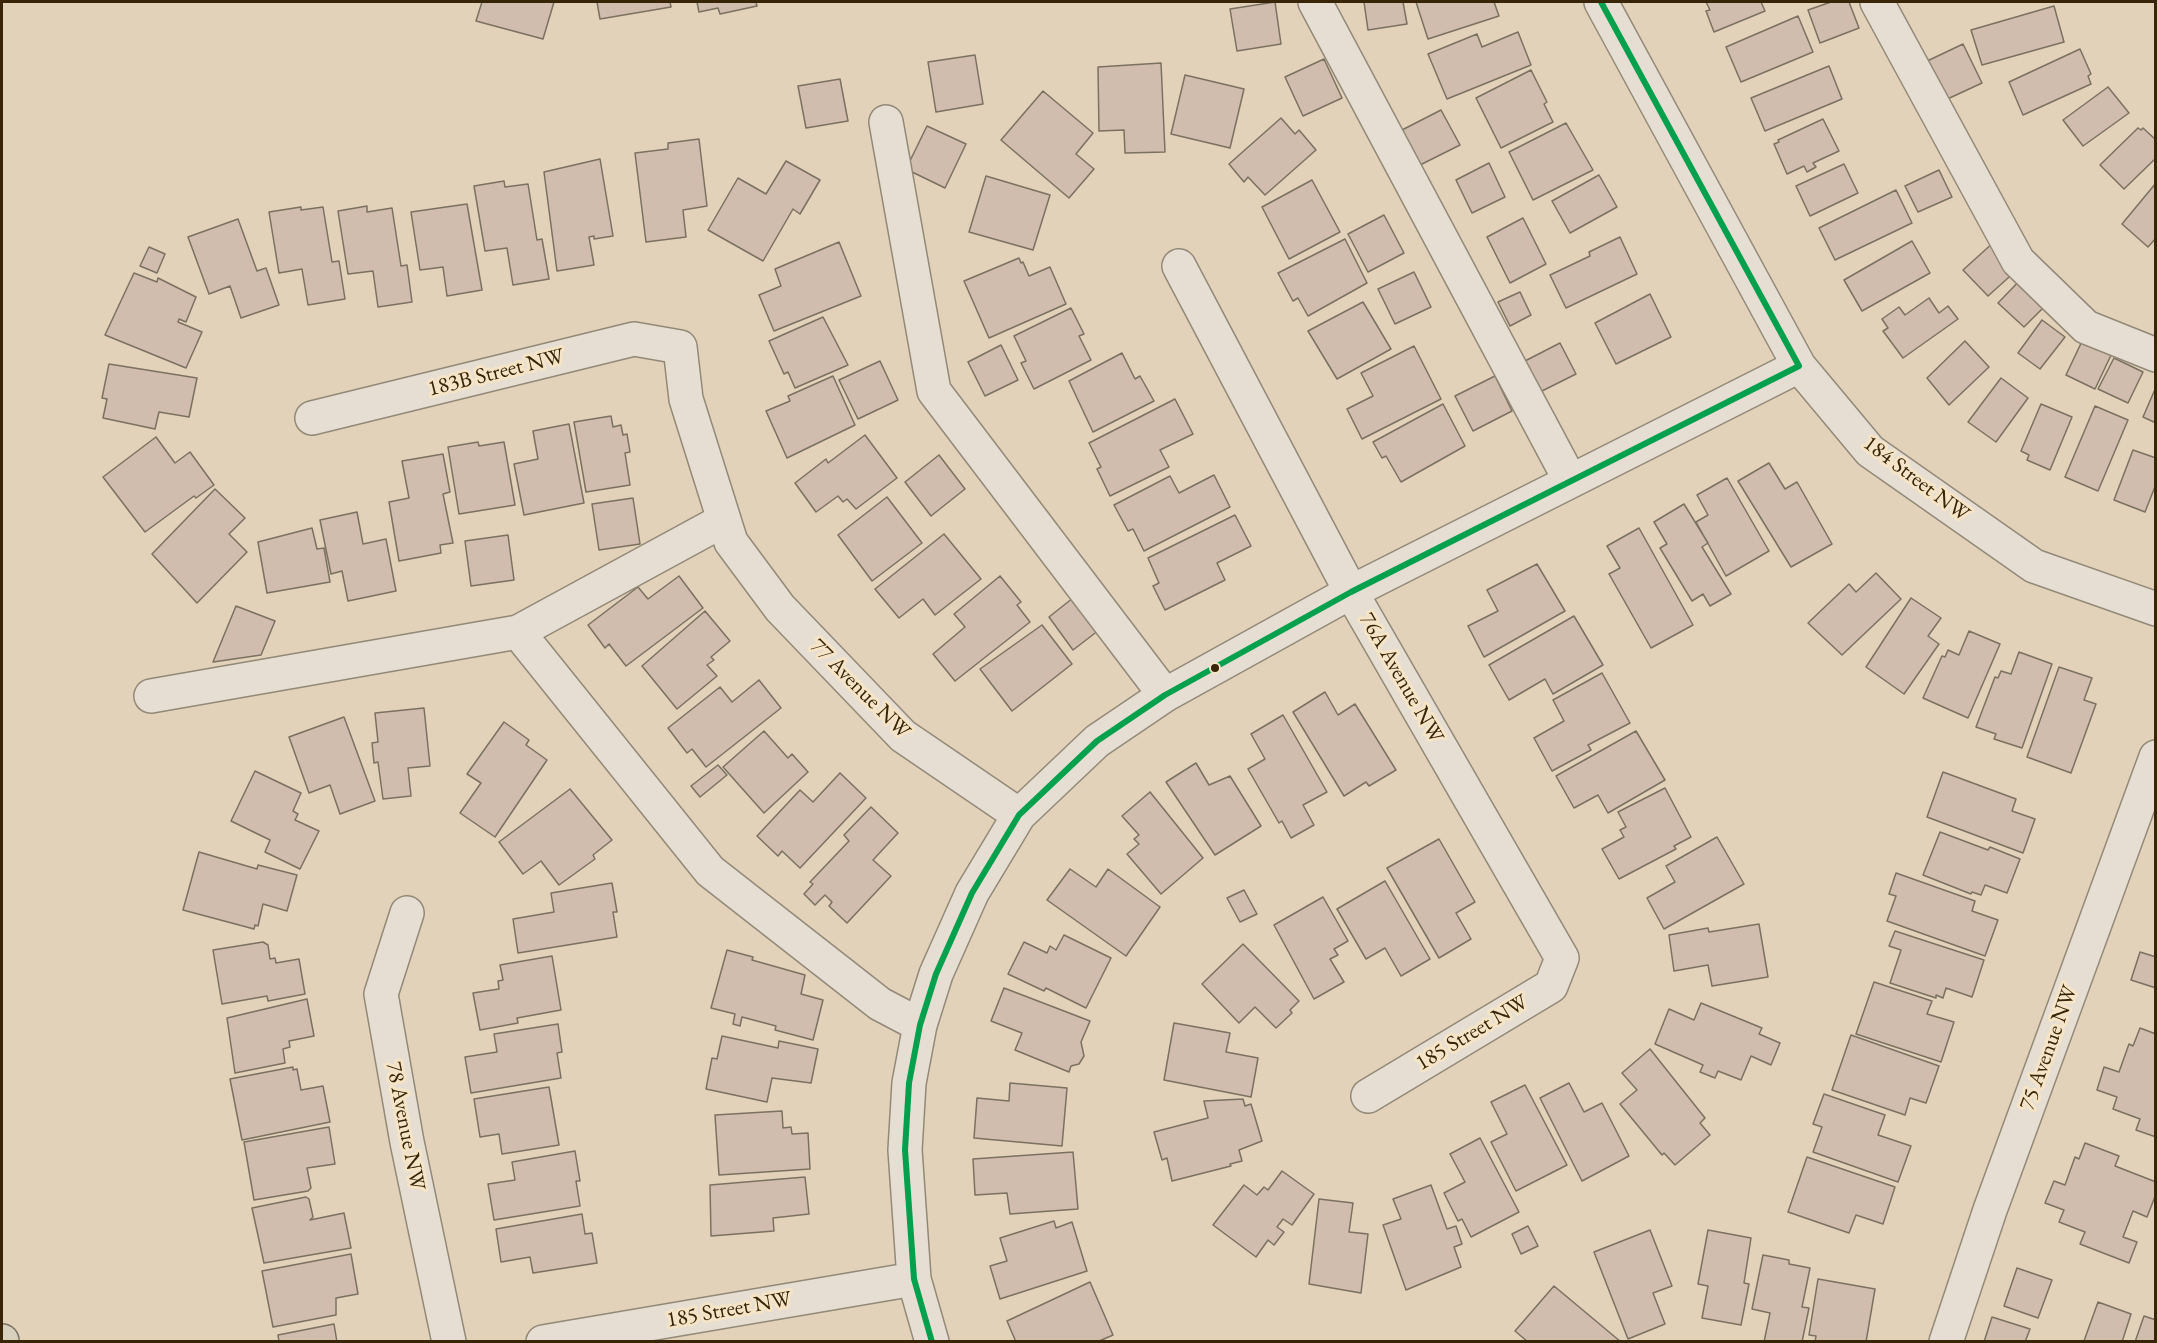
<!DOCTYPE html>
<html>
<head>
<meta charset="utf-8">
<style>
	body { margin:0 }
	#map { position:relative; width:2157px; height:1343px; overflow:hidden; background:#e1d2b9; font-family:"EB Garamond",serif }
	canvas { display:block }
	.frame { position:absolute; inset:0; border:3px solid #382508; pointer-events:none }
</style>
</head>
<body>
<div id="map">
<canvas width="2157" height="1343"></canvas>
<div class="frame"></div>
</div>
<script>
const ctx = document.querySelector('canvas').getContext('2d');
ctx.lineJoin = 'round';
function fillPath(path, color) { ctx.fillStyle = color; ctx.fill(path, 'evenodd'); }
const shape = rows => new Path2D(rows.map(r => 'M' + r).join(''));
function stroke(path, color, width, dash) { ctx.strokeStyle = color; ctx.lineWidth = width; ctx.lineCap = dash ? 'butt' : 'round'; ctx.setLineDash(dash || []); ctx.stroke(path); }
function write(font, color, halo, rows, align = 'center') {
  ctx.font = font + ' "EB Garamond",serif'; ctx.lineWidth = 6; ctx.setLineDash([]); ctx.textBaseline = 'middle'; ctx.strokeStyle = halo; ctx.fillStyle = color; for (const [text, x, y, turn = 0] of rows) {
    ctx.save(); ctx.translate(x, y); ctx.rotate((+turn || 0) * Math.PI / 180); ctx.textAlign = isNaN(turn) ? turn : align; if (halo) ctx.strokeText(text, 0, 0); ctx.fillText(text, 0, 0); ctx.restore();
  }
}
const building = shape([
	[482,2,554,2,543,39,476,21,482,2],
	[597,2,670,2,671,7,600,19,597,2],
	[697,2,756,2,757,6,720,14,718,8,699,12,697,2],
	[1275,2,1281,44,1237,51,1230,9,1275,2],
	[1364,2,1403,2,1407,24,1368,30,1364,2],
	[1416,2,1494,2,1499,16,1428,39,1416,2],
	[1706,2,1761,2,1765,11,1714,32,1706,11,1710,10,1706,2],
	[1831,2,1849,2,1859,28,1820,43,1808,10,1831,2],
	[2054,6,2064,42,1982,65,1971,30,2054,6],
	[1798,16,1813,52,1741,82,1726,47,1798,16],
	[1518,32,1531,65,1447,99,1428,54,1477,34,1482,47,1518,32],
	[1963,44,1982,83,1941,102,1923,63,1963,44],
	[2080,49,2091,74,2088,76,2091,84,2023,115,2009,82,2080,49],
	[975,55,983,104,936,112,928,62,975,55],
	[1324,59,1342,98,1303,116,1285,77,1324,59],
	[1161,63,1165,152,1125,153,1124,130,1099,131,1098,67,1161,63],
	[1829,66,1842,99,1765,131,1751,98,1829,66],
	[1531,70,1547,102,1544,104,1553,122,1501,148,1476,98,1531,70],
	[1185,75,1244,89,1230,148,1171,134,1185,75],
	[840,79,848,121,806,128,798,86,840,79],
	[2108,87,2129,113,2083,146,2063,120,2108,87],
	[1043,91,1093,133,1076,154,1094,169,1069,198,1001,140,1043,91],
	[1441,110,1460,145,1420,165,1402,130,1441,110],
	[1281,118,1295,134,1299,130,1316,150,1265,195,1248,177,1244,182,1229,164,1281,118],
	[1823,119,1839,151,1813,163,1816,167,1807,172,1804,166,1787,174,1774,144,1779,142,1778,140,1823,119],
	[1566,123,1593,170,1533,200,1509,152,1566,123],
	[927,126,966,144,945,188,906,169,927,126],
	[2138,128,2141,130,2143,128,2156,140,2156,158,2124,189,2100,165,2138,128],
	[699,139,707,206,683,210,686,237,646,242,635,153,668,149,668,143,699,139],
	[600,159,613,236,594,239,594,236,589,237,594,265,557,271,544,172,600,159],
	[786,161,820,180,800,214,793,209,763,261,708,230,738,178,766,194,786,161],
	[1489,163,1505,197,1472,213,1456,180,1489,163],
	[1844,164,1858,193,1810,216,1796,186,1844,164],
	[1939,170,1952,197,1918,212,1905,186,1939,170],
	[1599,175,1617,207,1570,233,1552,201,1599,175],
	[986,176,1050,195,1033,250,969,232,986,176],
	[1312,180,1340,232,1289,259,1262,207,1312,180],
	[504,181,505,187,528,184,537,240,542,239,549,279,513,285,507,248,485,251,474,186,504,181],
	[2156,183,2156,238,2148,247,2122,224,2156,183],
	[1896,190,1912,223,1835,260,1819,228,1896,190],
	[467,204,482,290,447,296,443,267,420,270,411,212,467,204],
	[367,206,367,212,392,208,401,266,407,265,412,302,378,307,373,271,348,274,338,211,367,206],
	[301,207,301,210,323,207,332,262,339,261,345,299,308,305,302,269,279,273,269,212,301,207],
	[1384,215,1404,253,1368,272,1348,234,1384,215],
	[1523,218,1546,264,1510,283,1487,237,1523,218],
	[238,219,257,271,266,268,279,305,241,318,230,286,209,294,188,237,238,219],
	[1620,237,1637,274,1566,308,1550,275,1590,256,1589,252,1620,237],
	[1345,239,1367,283,1308,316,1298,298,1293,301,1278,273,1345,239],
	[1912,241,1930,273,1862,311,1844,280,1912,241],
	[839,242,861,296,774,331,759,295,781,286,775,269,839,242],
	[1994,242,2018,269,1988,296,1963,270,1994,242],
	[149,247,165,254,157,273,140,266,149,247],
	[1019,258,1021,263,1023,262,1029,276,1050,267,1066,304,989,338,964,281,1019,258],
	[1414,272,1431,307,1395,324,1378,289,1414,272],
	[134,273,157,282,158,278,196,297,186,322,179,319,178,322,202,332,186,368,105,335,134,273],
	[2026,274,2052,299,2024,327,1998,303,2026,274],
	[1520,292,1531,315,1510,326,1498,302,1520,292],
	[1650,294,1671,337,1616,364,1595,323,1650,294],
	[1929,298,1939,313,1948,306,1958,319,1903,358,1883,331,1888,328,1882,319,1899,307,1905,315,1929,298],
	[1363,302,1391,349,1337,379,1308,331,1363,302],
	[1071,308,1084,334,1079,336,1091,360,1034,389,1021,363,1026,361,1014,336,1071,308],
	[823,317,848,365,795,388,788,372,784,374,769,341,823,317],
	[2042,320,2065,337,2040,369,2018,353,2042,320],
	[2084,337,2113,351,2095,389,2066,375,2084,337],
	[1965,341,1989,367,1949,405,1927,378,1965,341],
	[1560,343,1576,374,1538,393,1523,362,1560,343],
	[1001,345,1018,380,985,396,968,362,1001,345],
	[1414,346,1441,399,1362,439,1347,409,1373,396,1361,373,1414,346],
	[1122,353,1135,379,1140,376,1154,401,1093,432,1069,381,1122,353],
	[2114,358,2143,372,2128,403,2098,389,2114,358],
	[880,361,898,400,858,419,839,380,880,361],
	[109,364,197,378,189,417,159,412,155,429,103,418,107,399,102,398,109,364],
	[833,376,855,425,787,458,766,411,790,401,788,396,833,376],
	[1495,376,1512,411,1473,431,1455,396,1495,376],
	[2001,378,2028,398,1996,442,1968,422,2001,378],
	[2156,387,2156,423,2143,417,2156,387],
	[1175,399,1193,434,1160,450,1169,467,1110,496,1097,469,1101,467,1089,443,1175,399],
	[1443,404,1465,446,1401,482,1386,456,1382,458,1373,442,1443,404],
	[2041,404,2072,417,2050,470,2027,460,2029,455,2021,451,2041,404],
	[2095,406,2128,420,2098,491,2065,477,2095,406],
	[611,416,613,427,621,425,623,435,627,434,630,452,625,453,630,485,586,492,574,422,611,416],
	[569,424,584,503,524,515,514,464,538,459,533,431,569,424],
	[865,435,897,478,856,509,847,499,843,502,838,496,816,512,795,483,826,459,828,463,865,435],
	[156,437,175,463,190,452,214,485,196,498,194,496,145,532,103,477,156,437],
	[478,442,479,446,504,442,515,505,459,514,448,447,478,442],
	[2133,450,2156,458,2156,484,2145,512,2114,500,2133,450],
	[443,454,450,492,443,494,453,543,440,545,441,553,399,561,389,502,409,498,402,461,443,454],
	[939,455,965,489,931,516,905,482,939,455],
	[1769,463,1785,489,1797,482,1832,544,1791,567,1738,481,1769,463],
	[1214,475,1230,507,1144,551,1133,529,1128,531,1114,505,1170,476,1179,493,1214,475],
	[1727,478,1769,551,1726,576,1696,522,1708,515,1697,495,1727,478],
	[215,489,245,518,229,534,247,552,197,603,152,554,215,489],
	[887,497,922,543,872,581,838,535,887,497],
	[633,498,640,544,599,550,592,504,633,498],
	[1684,504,1708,543,1702,547,1731,594,1710,606,1703,594,1692,601,1660,548,1667,544,1654,522,1684,504],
	[357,512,363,544,386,539,396,591,348,601,342,571,331,574,320,520,357,512],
	[1235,515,1251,546,1217,563,1225,580,1165,610,1153,586,1159,583,1148,558,1235,515],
	[312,528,317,549,324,548,330,582,267,593,258,542,312,528],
	[1639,528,1693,625,1651,648,1609,574,1620,568,1607,546,1639,528],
	[944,534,981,579,935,615,923,599,899,618,875,589,944,534],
	[508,535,514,580,471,586,465,541,508,535],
	[1537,564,1565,611,1484,657,1468,626,1498,611,1487,590,1537,564],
	[1876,573,1901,599,1842,655,1808,623,1849,584,1856,592,1876,573],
	[679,576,703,608,626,666,609,644,605,648,588,625,638,587,648,599,679,576],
	[1000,576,1021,602,1017,605,1030,622,955,681,933,654,965,627,954,614,1000,576],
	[1078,594,1103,627,1073,650,1049,617,1078,594],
	[1911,598,1941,618,1928,636,1939,644,1904,694,1866,667,1911,598],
	[236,606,275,621,261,655,213,662,236,606],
	[705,611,730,641,711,657,714,660,707,665,717,676,677,709,642,666,705,611],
	[1574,616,1603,665,1553,694,1545,679,1509,700,1489,665,1574,616],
	[1042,625,1072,664,1012,711,980,669,1042,625],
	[1969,631,2000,644,1968,718,1923,698,1942,656,1945,657,1948,650,1959,655,1969,631],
	[2019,652,2052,664,2022,748,1994,739,1996,734,1976,727,1995,677,1998,678,2001,671,2011,674,2019,652],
	[2059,667,2092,678,2084,700,2096,704,2071,773,2027,757,2059,667],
	[1602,673,1630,723,1588,745,1591,750,1552,771,1534,738,1564,721,1553,700,1602,673],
	[759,680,781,708,706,767,692,749,687,753,668,728,720,687,732,702,759,680],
	[1325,692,1338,715,1355,704,1396,770,1369,786,1366,782,1344,796,1293,712,1325,692],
	[424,708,430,766,408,768,411,796,383,799,378,762,374,763,372,743,378,742,375,713,424,708],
	[1283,715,1327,792,1303,805,1314,825,1291,838,1282,821,1279,823,1248,769,1265,759,1251,734,1283,715],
	[344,717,375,801,340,814,330,785,309,793,289,737,344,717],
	[504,722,529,740,526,745,547,760,495,837,460,813,481,783,467,774,504,722],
	[764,731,788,758,792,754,808,772,764,813,723,767,764,731],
	[1636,731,1665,780,1608,813,1598,795,1574,808,1556,776,1636,731],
	[1196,763,1209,785,1230,776,1261,826,1215,855,1166,782,1196,763],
	[718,765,727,775,700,797,691,786,718,765],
	[255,771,301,793,293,811,298,814,295,820,319,831,300,869,265,852,270,840,231,821,255,771],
	[1943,772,2016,799,2012,811,2035,819,2023,853,1927,817,1943,772],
	[840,773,866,798,800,868,782,851,778,856,757,836,800,790,813,802,840,773],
	[1665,788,1691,837,1674,846,1676,849,1619,879,1602,849,1624,837,1620,830,1626,827,1618,812,1665,788],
	[570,789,612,840,593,855,595,859,559,885,541,861,523,874,499,842,570,789],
	[1150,792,1203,858,1161,894,1127,854,1139,844,1134,839,1139,835,1122,816,1150,792],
	[871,807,898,833,873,860,891,876,847,923,829,906,832,902,825,895,815,905,804,894,813,884,810,882,849,841,844,835,871,807],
	[1940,832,1988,850,1990,847,2020,859,2007,893,1985,885,1981,895,1972,892,1971,894,1923,875,1940,832],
	[1717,837,1744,884,1664,929,1647,898,1675,882,1666,866,1717,837],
	[1439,839,1475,902,1456,913,1471,939,1439,958,1387,868,1439,839],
	[199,852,257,869,258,865,297,875,287,911,263,904,258,926,255,925,254,929,183,910,199,852],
	[1070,869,1096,887,1108,869,1160,907,1126,956,1047,900,1070,869],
	[1896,873,1975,901,1972,911,1998,920,1985,956,1887,921,1896,896,1889,894,1896,873],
	[1385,881,1430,959,1401,976,1385,948,1366,959,1337,909,1385,881],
	[612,883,617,912,613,912,617,937,518,953,513,919,554,912,551,893,612,883],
	[1244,890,1257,914,1240,922,1227,898,1244,890],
	[1323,897,1348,941,1334,949,1338,955,1330,959,1344,982,1314,999,1274,925,1323,897],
	[1759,924,1768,977,1712,986,1708,965,1674,971,1669,935,1708,928,1709,932,1759,924],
	[1895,931,1984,960,1972,997,1946,988,1943,998,1936,995,1936,998,1890,983,1901,950,1889,946,1895,931],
	[1064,935,1111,958,1086,1008,1046,988,1044,991,1008,974,1024,942,1047,953,1050,946,1056,950,1064,935],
	[263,942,268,945,270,959,275,958,276,963,299,959,305,994,268,1001,267,996,222,1004,213,950,263,942],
	[1243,944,1299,1001,1290,1010,1292,1013,1276,1028,1255,1007,1239,1023,1202,984,1243,944],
	[727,950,753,957,752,960,805,975,801,994,823,1000,813,1040,775,1030,776,1026,742,1017,740,1026,733,1024,735,1014,711,1008,727,950],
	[2140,952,2156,957,2156,988,2131,980,2140,952],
	[552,956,561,1010,517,1018,518,1023,480,1030,473,993,499,989,498,981,503,980,500,965,552,956],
	[1874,982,1932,1001,1927,1014,1954,1022,1941,1062,1856,1034,1874,982],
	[1004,988,1090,1021,1081,1042,1084,1056,1079,1064,1071,1066,1069,1072,1015,1050,1022,1033,991,1021,1004,988],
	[307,999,314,1036,289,1041,290,1047,283,1049,285,1063,235,1073,227,1018,307,999],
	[1701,1003,1762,1028,1759,1034,1780,1043,1771,1065,1751,1056,1741,1080,1718,1071,1715,1078,1700,1072,1703,1065,1655,1044,1669,1009,1694,1020,1701,1003],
	[1174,1023,1230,1033,1226,1052,1258,1058,1251,1097,1164,1080,1174,1023],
	[558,1024,562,1052,557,1053,561,1078,471,1093,465,1057,497,1052,494,1034,558,1024],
	[2140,1028,2156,1034,2156,1137,2136,1130,2140,1119,2113,1109,2117,1097,2097,1090,2104,1067,2119,1072,2129,1044,2133,1046,2140,1028],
	[1851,1035,1939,1066,1926,1103,1910,1098,1905,1115,1832,1090,1851,1035],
	[722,1036,778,1048,779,1041,818,1049,811,1083,772,1078,767,1102,706,1089,712,1058,717,1059,722,1036],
	[1650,1049,1705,1118,1700,1123,1710,1135,1675,1165,1664,1153,1662,1155,1620,1104,1637,1090,1622,1073,1650,1049],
	[293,1067,293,1070,297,1069,301,1090,323,1086,330,1122,242,1140,230,1079,293,1067],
	[1010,1083,1067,1088,1062,1146,974,1138,977,1098,1009,1101,1010,1083],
	[1569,1083,1584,1112,1602,1103,1629,1156,1582,1181,1540,1098,1569,1083],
	[1525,1085,1567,1165,1516,1191,1491,1142,1507,1134,1491,1102,1525,1085],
	[549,1087,559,1145,502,1154,499,1134,480,1137,474,1099,549,1087],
	[1824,1094,1885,1115,1878,1135,1911,1146,1898,1182,1813,1152,1822,1127,1813,1124,1824,1094],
	[1243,1099,1245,1106,1251,1104,1262,1141,1239,1150,1242,1161,1230,1164,1231,1166,1172,1181,1167,1158,1162,1160,1154,1132,1208,1118,1204,1101,1243,1099],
	[782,1111,783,1128,791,1127,792,1134,808,1133,810,1169,719,1175,715,1115,782,1111],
	[329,1127,335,1164,307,1168,311,1188,308,1191,254,1200,244,1142,329,1127],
	[1480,1138,1519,1212,1471,1237,1462,1219,1458,1221,1444,1193,1465,1182,1450,1154,1480,1138],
	[2085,1143,2119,1156,2115,1166,2156,1182,2156,1194,2147,1217,2133,1211,2123,1237,2137,1242,2129,1263,2080,1244,2085,1232,2059,1222,2064,1210,2045,1203,2054,1181,2065,1185,2075,1157,2079,1159,2085,1143],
	[575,1151,580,1181,576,1181,580,1206,494,1220,488,1184,515,1180,512,1162,575,1151],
	[1073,1152,1078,1209,1010,1214,1007,1193,975,1195,973,1159,1073,1152],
	[1807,1157,1895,1187,1883,1224,1856,1215,1849,1233,1788,1212,1807,1157],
	[1282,1171,1314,1194,1292,1225,1283,1219,1277,1227,1284,1232,1274,1245,1268,1240,1256,1257,1213,1225,1244,1185,1257,1195,1264,1187,1268,1190,1282,1171],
	[805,1177,809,1214,773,1218,774,1231,711,1236,710,1185,805,1177],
	[1431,1185,1447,1229,1456,1226,1462,1244,1454,1247,1461,1267,1406,1290,1383,1225,1401,1219,1393,1199,1431,1185],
	[306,1197,309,1199,313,1217,310,1220,344,1213,351,1248,264,1263,252,1208,306,1197],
	[1319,1199,1353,1203,1349,1232,1368,1234,1361,1293,1309,1284,1319,1199],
	[582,1214,585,1234,592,1233,597,1263,533,1273,530,1257,501,1262,496,1229,582,1214],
	[1054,1221,1056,1228,1072,1222,1087,1271,1000,1299,990,1266,1007,1261,1000,1238,1054,1221],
	[1528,1226,1538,1246,1521,1254,1512,1234,1528,1226],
	[1650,1230,1672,1286,1653,1293,1665,1324,1628,1339,1594,1252,1650,1230],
	[1708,1230,1751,1238,1744,1283,1749,1284,1741,1325,1702,1318,1708,1286,1698,1284,1708,1230],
	[351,1254,358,1294,336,1298,336,1315,273,1327,262,1271,351,1254],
	[1763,1255,1789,1260,1789,1264,1810,1268,1802,1307,1809,1308,1802,1342,1764,1342,1770,1313,1752,1309,1763,1255],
	[2017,1268,2052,1280,2038,1318,2004,1306,2017,1268],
	[1818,1279,1875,1289,1866,1342,1815,1342,1816,1336,1809,1335,1818,1279],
	[1090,1282,1113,1335,1097,1342,1016,1342,1007,1321,1090,1282],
	[1554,1286,1621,1342,1528,1342,1515,1331,1554,1286],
	[2098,1302,2131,1314,2122,1342,2084,1341,2098,1302],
	[2144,1316,2156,1320,2156,1342,2135,1342,2144,1316],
	[1992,1317,2030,1329,2025,1342,1984,1342,1992,1317],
	[334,1324,337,1342,279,1342,278,1335,334,1324]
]);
const minor = shape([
	[1315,2,1570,480],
	[1601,2,1799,366,1870,451,2034,566,2156,609],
	[1877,2,2018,261,2086,327,2156,355],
	[886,122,934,391,1165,695],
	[1179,266,1351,592,1562,958,1551,986,1368,1096],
	[312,418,634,339,680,347,686,399,731,542,780,608,903,736,1019,815],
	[518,632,710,871,880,1004,920,1025],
	[151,696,518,632,724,520],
	[407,913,381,994,407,1142,449,1342],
	[543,1342,914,1279],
	[932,1342,914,1279,905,1150,909,1083,920,1025,936,974,972,893,1019,815,1097,741,1165,695,1351,592,1799,366],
	[1946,1342,1990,1210,2156,757]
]);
const highway = shape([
	[2,1341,2,1342]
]);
const bus1 = shape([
	[1601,2,1799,366],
	[932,1342,914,1279,905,1150,909,1083,920,1025,936,974,972,893,1019,815,1097,741,1165,695,1351,592,1799,366]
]);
const markers = [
	[1215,668,5,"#382508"]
];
const streetNames = [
	["183B Street NW",496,373,-14],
	["184 Street NW",1916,479,37],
	["76A Avenue NW",1401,678,60],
	["77 Avenue NW",860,689,45],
	["185 Street NW",1472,1033,-31],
	["75 Avenue NW",2049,1048,-70],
	["78 Avenue NW",405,1126,79],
	["185 Street NW",729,1310,-10]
];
fillPath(building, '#d0bdad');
stroke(building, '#7b7160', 1.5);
stroke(minor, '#938978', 36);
stroke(highway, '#7b7160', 36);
stroke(minor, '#e6ded2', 33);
stroke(highway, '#d9cfbd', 33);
stroke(bus1, '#03a04d', 6);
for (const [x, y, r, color] of markers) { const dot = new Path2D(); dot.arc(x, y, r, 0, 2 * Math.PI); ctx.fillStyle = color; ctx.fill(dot); stroke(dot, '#f6e4c7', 2); }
write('22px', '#382508', '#f6e4c7', streetNames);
</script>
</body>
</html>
